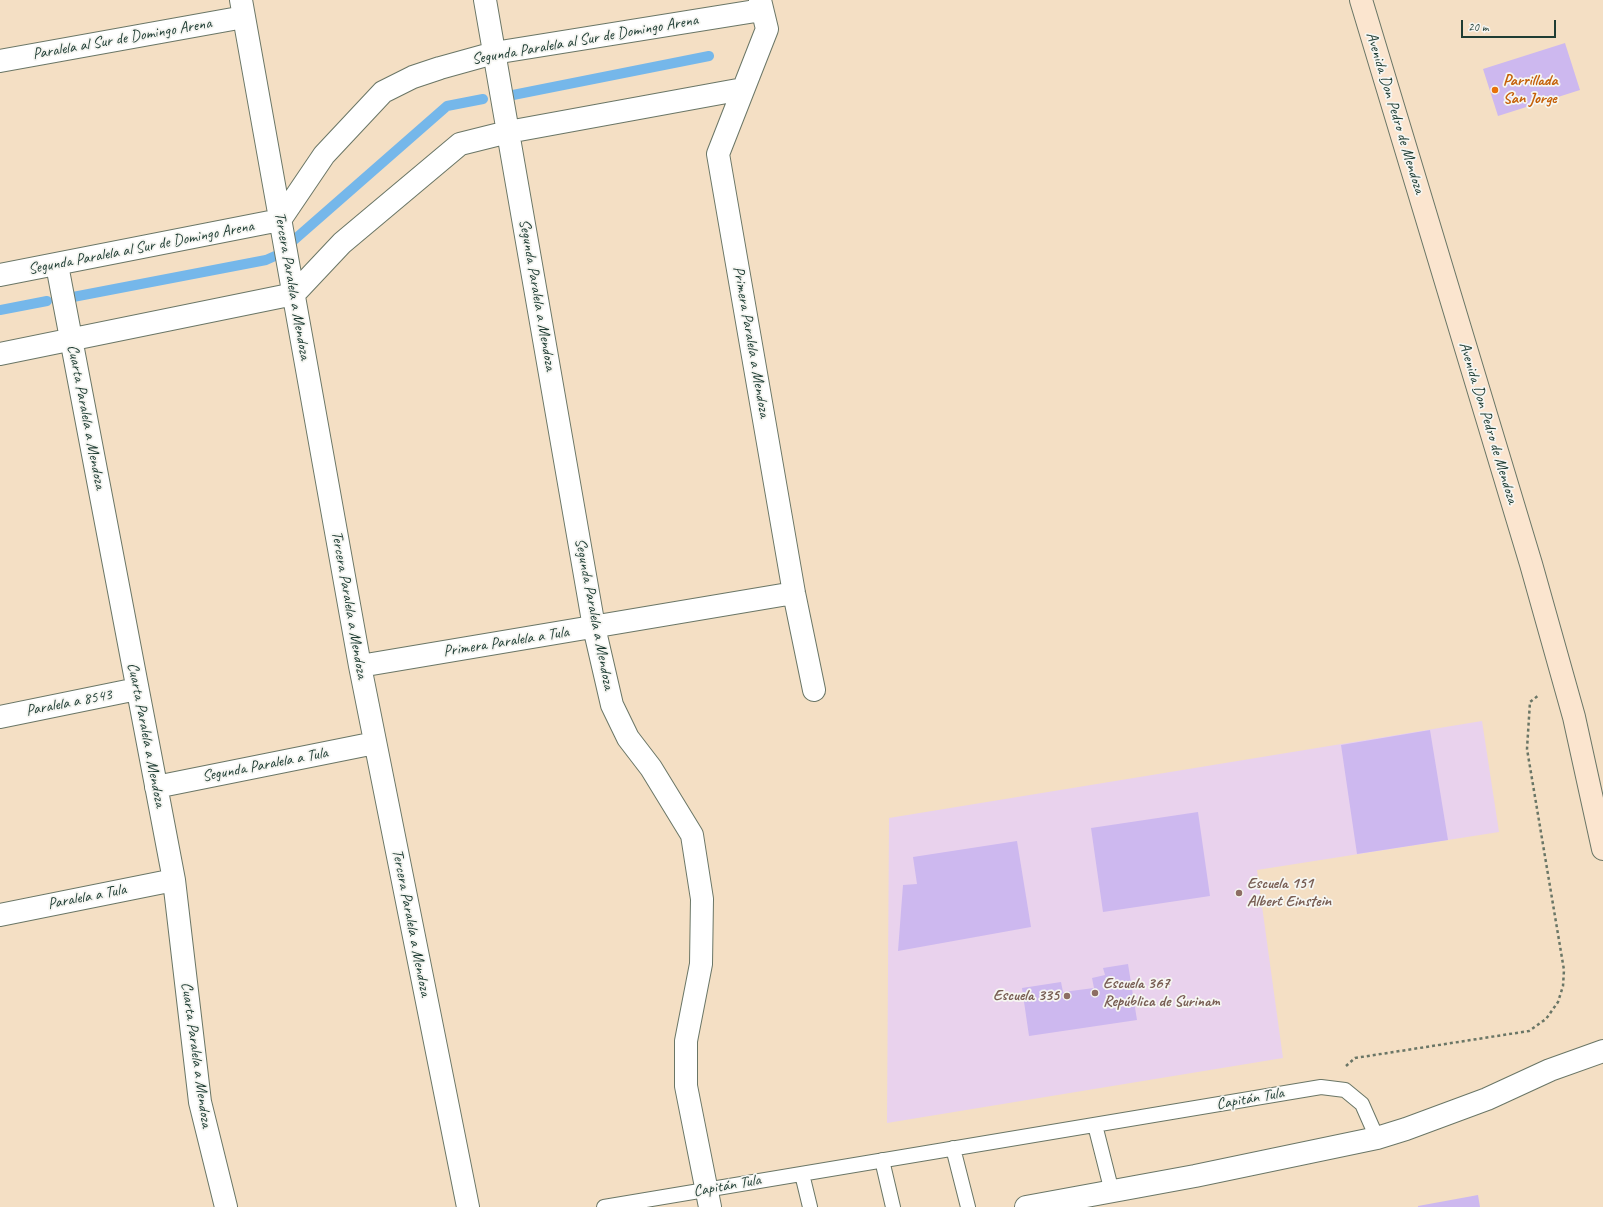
<!DOCTYPE html>
<html>
<head>
<meta charset="utf-8">
<style>
	body { margin:0 }
	#map { position:relative; width:1603px; height:1207px; overflow:hidden; background:#f4dfc4; font-family:Caveat,sans-serif }
	canvas { display:block }
	.scale { position:absolute; left:1461px; top:20px; width:95px; height:18px; box-sizing:border-box; border:2px solid #1f3d34; border-top:0; padding-left:5px; font-size:12px; line-height:14px; white-space:nowrap; color:#1f3d34; -webkit-text-stroke:3px #f6f6f2; paint-order:stroke }
</style>
</head>
<body>
<div id="map">
<canvas width="1603" height="1207"></canvas>
<div class="scale">20 m</div>
</div>
<script>
const ctx = document.querySelector('canvas').getContext('2d');
ctx.lineJoin = 'round';
function fillPath(path, color) { ctx.fillStyle = color; ctx.fill(path, 'evenodd'); }
const shape = rows => new Path2D(rows.map(r => 'M' + r).join(''));
function stroke(path, color, width, dash) { ctx.strokeStyle = color; ctx.lineWidth = width; ctx.lineCap = dash ? 'butt' : 'round'; ctx.setLineDash(dash || []); ctx.stroke(path); }
function write(font, color, halo, rows, align = 'center') {
  ctx.font = font + ' Caveat,sans-serif'; ctx.lineWidth = 3.5; ctx.setLineDash([]); ctx.textBaseline = 'middle'; ctx.strokeStyle = halo; ctx.fillStyle = color; for (const [text, x, y, turn = 0] of rows) {
    ctx.save(); ctx.translate(x, y); ctx.rotate((+turn || 0) * Math.PI / 180); ctx.textAlign = isNaN(turn) ? turn : align; if (halo) ctx.strokeText(text, 0, 0); ctx.fillText(text, 0, 0); ctx.restore();
  }
}
const built = shape([
	[1482,721,1499,832,1257,870,1283,1058,887,1123,889,818]
]);
const stream = shape([
	[513,95,709,56],
	[294,240,447,106,483,99],
	[73,297,266,260,275,256],
	[0,310,47,301]
]);
const building = shape([
	[1565,43,1580,90,1498,116,1483,69],
	[1430,730,1448,840,1357,854,1341,745],
	[1198,812,1210,896,1103,912,1091,828],
	[1017,841,1031,927,898,951,903,885,917,884,913,857],
	[1128,964,1137,1020,1029,1036,1022,988,1061,982,1063,992,1094,988,1092,978,1105,975,1103,968],
	[1478,1195,1480,1207,1418,1207,1418,1206]
]);
const path = shape([
	[1346,1066,1355,1058,1529,1031,1546,1019,1558,1002,1563,986,1564,970,1527,749,1530,702,1539,695]
]);
const service = shape([
	[1095,1125,1112,1192],
	[953,1148,968,1207],
	[882,1160,893,1207],
	[802,1174,810,1207],
	[604,1207,1321,1087,1345,1090,1362,1104,1377,1138]
]);
const minor = shape([
	[241,0,360,666,468,1207],
	[485,0,594,627,612,705,628,738,651,768,692,835,702,899,701,964,686,1041,686,1086,710,1207],
	[760,0,767,29,718,154,794,593,814,690],
	[0,61,244,17],
	[57,265,174,880,200,1102,226,1207],
	[0,275,280,220,324,155,383,92,413,77,440,68,494,53,762,10],
	[0,354,294,294,342,243,460,144,508,132,743,89],
	[360,666,794,593],
	[0,717,137,689],
	[156,787,375,743],
	[0,915,174,880],
	[1026,1207,1195,1176,1377,1138,1406,1129,1487,1099,1550,1070,1603,1051]
]);
const secondary = shape([
	[1361,0,1531,564,1574,717,1603,849]
]);
const markers = [
	[1495,90,4,"#e8710a"],
	[1239,893,4,"#8d6e63"],
	[1095,993,4,"#8d6e63"],
	[1067,996,4,"#8d6e63"]
];
const streetNames = [
	["Paralela al Sur de Domingo Arena",122,39,-10],
	["Segunda Paralela al Sur de Domingo Arena",585,40,-10],
	["Avenida Don Pedro de Mendoza",1395,113,73],
	["Segunda Paralela al Sur de Domingo Arena",141,248,-11],
	["Tercera Paralela a Mendoza",292,286,80],
	["Segunda Paralela a Mendoza",537,295,80],
	["Primera Paralela a Mendoza",751,342,80],
	["Cuarta Paralela a Mendoza",86,417,79],
	["Avenida Don Pedro de Mendoza",1488,423,73],
	["Tercera Paralela a Mendoza",349,605,80],
	["Segunda Paralela a Mendoza",594,614,79],
	["Primera Paralela a Tula",506,642,-9],
	["Paralela a 8543",69,703,-11],
	["Cuarta Paralela a Mendoza",146,735,79],
	["Segunda Paralela a Tula",265,765,-11],
	["Paralela a Tula",87,897,-11],
	["Tercera Paralela a Mendoza",411,923,79],
	["Cuarta Paralela a Mendoza",196,1055,82],
	["Capitán Tula",1250,1099,-10],
	["Capitán Tula",727,1186,-10]
];
const foodNames = [
	["Parrillada",1503,81],
	["San Jorge",1503,99]
];
const educationNames = [
	["Escuela 151",1247,884],
	["Albert Einstein",1247,902],
	["Escuela 367",1103,984],
	["República de Surinam",1103,1002],
	["Escuela 335",1059,996,"right"]
];
fillPath(built, '#e9d2ed');
stroke(stream, '#75b7ea', 10);
fillPath(building, '#cdb8ef');
stroke(service, '#6a7666', 16);
stroke(minor, '#6a7666', 24);
stroke(secondary, '#6a7666', 24);
stroke(path, '#6a7666', 2.5, [3, 3]);
stroke(service, '#fff', 14);
stroke(minor, '#fff', 22);
stroke(secondary, '#fbe5cf', 22);
for (const [x, y, r, color] of markers) { const dot = new Path2D(); dot.arc(x, y, r, 0, 2 * Math.PI); ctx.fillStyle = color; ctx.fill(dot); stroke(dot, '#f6f6f2', 1.5); }
write('16px', '#1f3d34', '#f6f6f2', streetNames);
write('bold 16px', '#c56008', '#f6f6f2', foodNames, 'left');
write('bold 16px', '#785e54', '#f6f6f2', educationNames, 'left');
</script>
</body>
</html>
